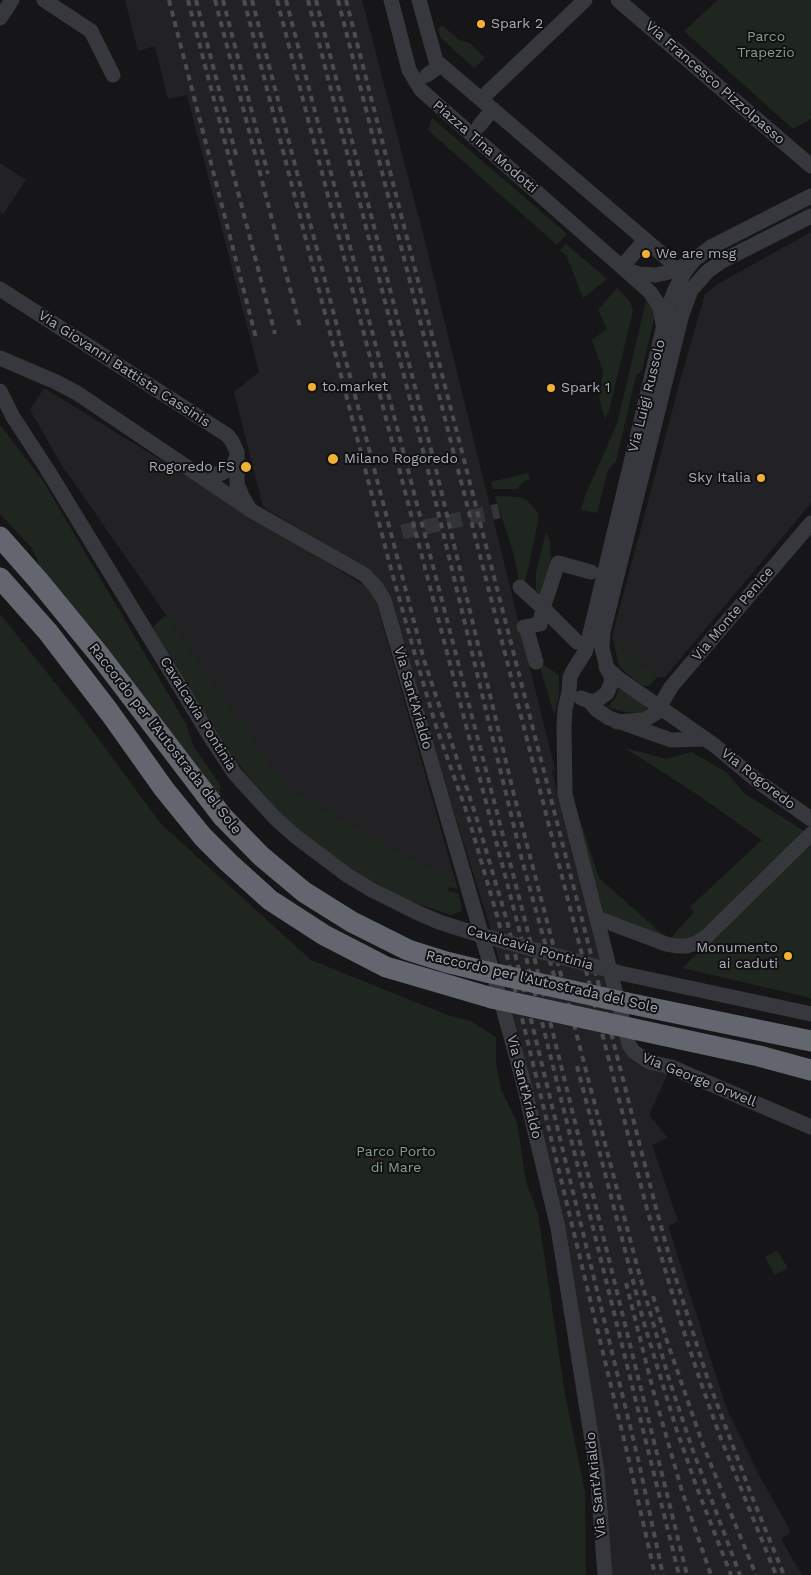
<!DOCTYPE html>
<html>
<head>
<meta charset="utf-8">
<style>
	body { margin:0 }
	canvas { display:block; background:#161618 }
</style>
</head>
<body>
<canvas width="811" height="1575"></canvas>
<script>
const ctx = document.querySelector('canvas').getContext('2d');
ctx.lineJoin = 'round';
function fillPath(path, color) { ctx.fillStyle = color; ctx.fill(path, 'evenodd'); }
const shape = rows => new Path2D(rows.map(r => 'M' + r).join(''));
function stroke(path, color, width, dash) { ctx.strokeStyle = color; ctx.lineWidth = width; ctx.lineCap = dash ? 'butt' : 'round'; ctx.setLineDash(dash || []); ctx.stroke(path); }
function write(font, color, halo, rows, align = 'center') {
  ctx.font = font + ' "Work Sans",sans-serif'; ctx.lineWidth = 4; ctx.setLineDash([]); ctx.textBaseline = 'middle'; ctx.strokeStyle = halo; ctx.fillStyle = color; for (const [text, x, y, turn = 0] of rows) {
    ctx.save(); ctx.translate(x, y); ctx.rotate((+turn || 0) * Math.PI / 180); ctx.textAlign = isNaN(turn) ? turn : align; if (halo) ctx.strokeText(text, 0, 0); ctx.fillText(text, 0, 0); ctx.restore();
  }
}
const built = shape([
	[125,0,362,0,424,238,555,770,552,771,555,784,620,1042,628,1057,635,1063,645,1069,668,1073,649,1115,668,1138,652,1145,678,1221,668,1226,726,1407,758,1473,791,1532,781,1539,802,1575,608,1575,542,1132,514,1017,490,927,447,789,389,595,376,575,263,507,234,392,259,372,187,95,168,99,155,46,138,51],
	[0,163,26,180,3,214,0,212],
	[811,232,811,503,665,677,658,677,614,642,612,637,682,374,705,294,718,284],
	[44,388,373,591,456,883,328,812,298,793,274,770,61,464,30,410]
]);
const green = shape([
	[718,0,811,0,811,119,793,129,684,31],
	[442,25,459,40,470,43,485,58,474,68,441,38,438,29],
	[432,118,567,234,557,245,428,130],
	[566,244,607,279,583,298,567,257,560,250],
	[617,288,629,300,633,310,609,411,605,419,599,397,603,371,592,340,607,329,598,310],
	[646,301,654,310,654,319,642,370,636,376,616,461,608,470,597,513,581,510,585,496,617,424],
	[0,425,43,481,186,724,194,747,220,785,220,800,44,575,32,548,0,514],
	[528,473,530,479,524,481,517,489,493,489,491,482],
	[495,496,519,497,527,500,538,513,538,521,528,570,525,580,520,587,514,555],
	[546,532,550,541,551,562,540,596,536,590,536,573],
	[0,614,80,714,161,824,311,960,450,1016,471,1021,496,1037,496,1063,501,1089,517,1123,526,1182,538,1214,565,1394,585,1492,586,1575,0,1575],
	[166,615,274,770,298,793,328,812,456,883,458,889,449,887,448,891,459,894,462,911,451,915,404,899,348,867,290,824,247,775,216,733,183,678,153,627],
	[614,642,658,677,649,686,642,685,636,681,621,668,618,663],
	[538,661,559,675,559,694,555,714,554,714],
	[619,689,636,699,648,708,642,713,636,713,624,712,608,707,615,699],
	[625,748,667,759,691,752,726,772,744,793,807,833,705,934,693,941,679,943,671,942,603,916,570,789,599,878,669,940,694,912,690,907,762,840,692,791],
	[811,845,811,998,682,968],
	[777,1251,788,1268,775,1275,765,1257]
]);
const minorTunnel = shape([
	[402,532,499,511]
]);
const minor = shape([
	[44,0,91,31,113,75],
	[391,0,409,70,421,90,650,292,660,307,663,324],
	[419,0,436,61,669,260],
	[618,0,811,166],
	[0,18,12,0],
	[427,75,441,65],
	[481,99,585,0],
	[479,126,493,109],
	[811,196,711,247,694,260,684,273,675,290,668,308,588,642,585,652,573,671,570,677,569,692,565,709,564,727,565,794,629,1045,634,1052,649,1062,671,1067,811,1127],
	[627,261,645,240],
	[627,270,639,274,656,275,674,271,690,262],
	[0,289,227,435,232,441,237,452,237,484,242,496,248,506],
	[0,358,56,382,77,393,252,511,365,575,376,587,384,600,505,1015,522,1077,558,1228,597,1472,605,1575],
	[0,391,13,417,47,469,213,741,235,774,276,819,295,836,347,875,372,890,416,912,439,922,477,934],
	[199,471,212,474,220,474,231,468,237,457],
	[520,587,543,608,577,642],
	[524,627,540,624,543,608,558,563,591,572],
	[526,627,536,662],
	[607,668,602,648,603,632,682,314,691,290,708,271,722,261,811,216],
	[608,669,619,679,714,745,760,783,811,819],
	[581,698,589,701,596,701,607,693,612,681,610,674,606,667],
	[589,701,597,710,609,718,671,740,704,739],
	[617,722,644,720,656,713,671,687,811,523],
	[597,918,666,944,676,946,686,946,697,943,707,936,811,834],
	[620,973,811,1014]
]);
const highway = shape([
	[0,537,38,580,101,657,222,816,261,856,304,892,352,922,408,950,446,962,487,972],
	[0,578,48,632,110,713,164,789,203,837,228,862,270,900,324,935,386,967,492,998],
	[627,1003,811,1041],
	[634,1029,759,1056,811,1070]
]);
const rail = shape([
	[169,0,256,338],
	[188,0,275,334],
	[196,0,236,155],
	[215,0,300,327],
	[223,0,268,174],
	[244,0,391,569,417,662,436,726,468,816,498,919,627,1452,655,1575],
	[252,0,424,660,475,813,507,921,639,1463,663,1575],
	[277,0,518,925,679,1575],
	[286,0,527,928,687,1575],
	[308,0,427,466,522,860,556,983],
	[316,0,435,465,514,795,636,1262,668,1376,692,1448,740,1575],
	[338,0,647,1209,682,1326,701,1383,721,1439,776,1575],
	[346,0,656,1208,672,1266,708,1380,751,1494,784,1575],
	[577,1066,644,1323,676,1428,697,1488,731,1575],
	[626,1283,653,1390,682,1491,711,1575],
	[653,1296,667,1341,703,1445,756,1575]
]);
const minorBridge = shape([
	[477,934,620,973]
]);
const highwayBridge = shape([
	[487,972,627,1003],
	[492,998,634,1029]
]);
const markers = [
	[481,24,5,"#f2b134"],
	[646,254,5,"#f2b134"],
	[312,387,5,"#f2b134"],
	[551,388,5,"#f2b134"],
	[333,459,6,"#f2b134"],
	[246,467,6,"#f2b134"],
	[761,478,5,"#f2b134"],
	[788,956,5,"#f2b134"]
];
const poiNames = [
	["Spark 2",491,24],
	["We are msg",656,254],
	["to.market",322,387],
	["Spark 1",561,388],
	["Milano Rogoredo",344,459],
	["Rogoredo FS",235,467,"right"],
	["Sky Italia",751,478,"right"],
	["Monumento",778,948,"right"],
	["ai caduti",778,964,"right"]
];
const parkNames = [
	["Parco",766,37],
	["Trapezio",766,53],
	["Parco Porto",396,1152],
	["di Mare",396,1168]
];
const streetNames = [
	["Via Francesco Pizzolpasso",715,83,41],
	["Piazza Tina Modotti",485,147,41],
	["Via Giovanni Battista Cassinis",124,369,33],
	["Via Luigi Russolo",647,396,-76],
	["Via Monte Penice",733,614,-50],
	["Via Sant'Arialdo",413,698,74],
	["Cavalcavia Pontinia",198,714,58],
	["Raccordo per l'Autostrada del Sole",165,739,52],
	["Via Rogoredo",758,779,38],
	["Cavalcavia Pontinia",530,948,16],
	["Raccordo per l'Autostrada del Sole",542,982,13],
	["Via George Orwell",699,1080,22],
	["Via Sant'Arialdo",524,1087,76],
	["Via Sant'Arialdo",596,1485,-96]
];
fillPath(built, '#222225');
fillPath(green, '#1e261f');
stroke(minorTunnel, '#333438', 15, [15, 8]);
stroke(minor, '#37383d', 15);
stroke(highway, '#63666e', 21);
stroke(rail, '#4a4c52', 4, [6, 5]);
stroke(minorBridge, '#37383d', 15);
stroke(highwayBridge, '#63666e', 21);
for (const [x, y, r, color] of markers) { const dot = new Path2D(); dot.arc(x, y, r, 0, 2 * Math.PI); ctx.fillStyle = color; ctx.fill(dot); stroke(dot, '#111113', 2); }
write('14px', '#a8adb8', '#111113', poiNames, 'left');
write('14px', '#7fa381', '#111113', parkNames);
write('14px', '#a8adb8', '#111113', streetNames);
</script>
</body>
</html>
